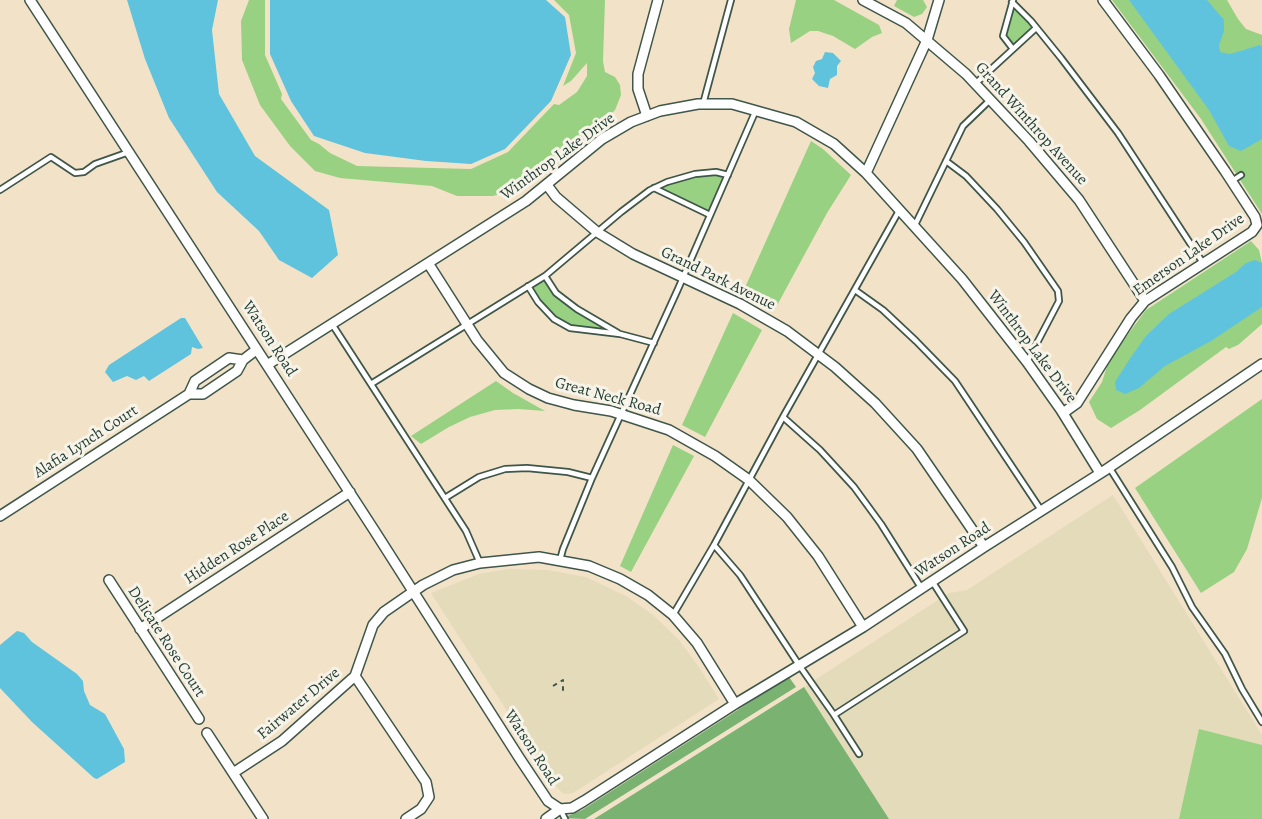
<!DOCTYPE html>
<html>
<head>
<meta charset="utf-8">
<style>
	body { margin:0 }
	canvas { display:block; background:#f2e2c7 }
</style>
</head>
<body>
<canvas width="1262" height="819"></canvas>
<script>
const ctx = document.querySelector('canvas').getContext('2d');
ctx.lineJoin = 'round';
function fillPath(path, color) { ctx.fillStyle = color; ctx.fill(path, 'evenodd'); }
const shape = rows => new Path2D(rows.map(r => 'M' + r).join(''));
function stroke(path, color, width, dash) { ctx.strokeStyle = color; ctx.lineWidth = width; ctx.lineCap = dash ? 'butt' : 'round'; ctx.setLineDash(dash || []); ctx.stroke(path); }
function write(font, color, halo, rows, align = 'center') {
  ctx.font = font + ' Alegreya,serif'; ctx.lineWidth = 6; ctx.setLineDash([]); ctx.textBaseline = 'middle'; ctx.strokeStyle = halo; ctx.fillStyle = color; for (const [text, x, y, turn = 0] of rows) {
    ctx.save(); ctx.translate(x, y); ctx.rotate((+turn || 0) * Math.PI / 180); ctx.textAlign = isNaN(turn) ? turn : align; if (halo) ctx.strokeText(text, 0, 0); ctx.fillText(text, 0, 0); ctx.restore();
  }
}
const built = shape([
	[1113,495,1262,735,1262,819,889,819,804,687,949,593,967,590],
	[508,569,547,570,586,577,626,596,653,615,679,640,699,667,719,699,573,793,564,794,555,786,431,593,479,574]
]);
const green = shape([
	[249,0,265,0,265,55,282,94,281,99,311,140,319,144,330,153,357,166,471,169,508,152,554,104,559,105,577,92,587,76,587,63,571,81,563,86,576,53,569,15,554,0,605,0,603,61,605,72,615,77,620,85,621,95,615,110,593,133,563,160,521,188,493,196,457,196,432,186,340,178,315,171,290,146,260,105,242,60,241,21],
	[796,0,834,0,879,25,882,33,872,37,855,49,833,36,818,31,810,31,791,43,789,29],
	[897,0,923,0,927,7,922,14,914,17,894,6],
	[1112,0,1227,0,1238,19,1246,29,1262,35,1262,214,1201,119],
	[1012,2,1036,28,1013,49,1003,36],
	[811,141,823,149,851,175,827,213,774,311,743,292],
	[716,172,728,175,710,215,654,188,667,182],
	[1251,241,1259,250,1262,263,1262,324,1238,345,1229,349,1226,347,1140,410,1111,428,1097,419,1089,402,1102,382,1109,360,1146,310],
	[545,276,556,293,578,309,620,334,570,328,554,319,528,286],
	[733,313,762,330,705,437,682,425],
	[496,381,513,393,545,411,518,409,495,410,470,417,449,427,421,444,411,436],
	[1262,399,1262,498,1247,549,1234,572,1201,593,1135,488],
	[673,445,694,456,631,572,620,566],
	[1199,729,1262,745,1262,819,1179,819]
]);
const forest = shape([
	[789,677,796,687,585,819,558,818,563,818,582,810],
	[804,687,889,819,594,819]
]);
const water = shape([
	[127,0,218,0,212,30,219,94,255,156,329,210,338,255,312,278,279,260,259,231,217,192,169,118,145,59],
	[270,0,546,0,565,17,571,55,551,101,505,149,471,164,426,161,365,153,314,136,291,101,270,54],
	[1129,0,1207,0,1224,20,1224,31,1219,45,1220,52,1230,54,1260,45,1262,47,1262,139,1241,151,1229,146,1209,110],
	[825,52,833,53,841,61,837,66,837,75,830,79,828,88,819,86,812,79,815,73,813,67,816,61,822,59],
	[1255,260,1262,263,1262,307,1211,341,1165,366,1139,388,1125,394,1116,390,1115,382,1131,357,1146,336,1169,314,1236,272,1246,263],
	[181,318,185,318,203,348,198,349,192,347,191,354,149,381,144,376,136,380,127,376,113,382,105,372,109,365],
	[17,631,24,633,32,642,77,674,83,681,84,691,90,705,105,714,124,749,125,762,97,779,94,778,32,722,0,688,0,645]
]);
const path = shape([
	[270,350,280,343],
	[553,686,563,680,563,691]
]);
const lane = shape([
	[1013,0,1003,36,1013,49],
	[1012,2,1031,21,1061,58,1118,133,1203,263],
	[975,84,1036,28],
	[703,104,731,0],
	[946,161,966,176,997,209,1024,242,1058,291,1059,301,1027,362],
	[1232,181,1241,175],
	[654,188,710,215],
	[0,190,51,157,75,173,84,172,95,164,129,152],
	[915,225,963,126,990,100],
	[545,276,556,293,577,309,618,333],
	[528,286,538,302,554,319,570,328,620,334,654,343],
	[855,290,883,310,916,341,955,381,1041,510],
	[332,324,466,531,480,563],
	[371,384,545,276,621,212,650,190,667,182,695,174,716,172,728,175],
	[783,417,820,450,854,487,881,524,922,589],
	[1109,467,1172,567,1192,607,1225,654,1242,689,1262,722],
	[445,498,479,477,505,469,527,468,568,472,592,478],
	[714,545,740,575,799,665,834,715,964,631,932,581],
	[560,560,563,549,592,478,678,289,756,110],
	[673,615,714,545,783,417,900,209],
	[834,715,859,754],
	[560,809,565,819]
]);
const street = shape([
	[30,0,374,530,520,759,548,801,560,809,572,808,584,801,735,704,863,627,984,547,1104,471,1262,364],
	[863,0,906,23,966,74,1029,141,1079,200,1145,301],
	[647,116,638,89,638,74,658,0],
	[866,173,927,40,939,0],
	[547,185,556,197,597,232,633,254,740,304,787,331,835,367,875,403,917,449,984,547],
	[428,263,477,340,504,373,529,389,548,398,574,405,611,411,669,430,715,456,749,480,787,517,818,556,863,627],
	[267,365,526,201,602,139,631,122,660,111,698,104,732,104,796,122,834,144,866,173,962,279,1027,362,1061,410,1100,473],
	[189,394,203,394,237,371,243,360,256,350],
	[1063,413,1077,403,1131,318,1145,301,1252,232,1257,225,1255,217,1225,171,1159,75,1103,0],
	[0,516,189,394,195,381,229,358,243,360],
	[109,580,199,719],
	[140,629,350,492],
	[355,676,426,782,429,797,421,809,406,819],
	[207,733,263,819],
	[233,773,282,741,355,676,373,625,384,612,423,585,453,570,480,563,539,557,589,566,620,579,648,595,673,615,697,643,735,704],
	[546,819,560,809]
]);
const streetNames = [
	["Grand Winthrop Avenue",1031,124,48],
	["Winthrop Lake Drive",558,157,-36],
	["Emerson Lake Drive",1189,255,-35],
	["Grand Park Avenue",718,279,26],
	["Watson Road",269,339,57],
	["Winthrop Lake Drive",1032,347,53],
	["Great Neck Road",608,397,15],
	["Alafia Lynch Court",86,442,-33],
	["Hidden Rose Place",237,548,-33],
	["Watson Road",953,550,-33],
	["Delicate Rose Court",166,642,57],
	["Fairwater Drive",299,704,-40],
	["Watson Road",531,748,57]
];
fillPath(built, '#e4dbba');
fillPath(green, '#99d183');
fillPath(forest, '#7ab371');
fillPath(water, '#5fc3dd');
stroke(lane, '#3f564a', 8);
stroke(street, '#3f564a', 12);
stroke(path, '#3f564a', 2, [4.5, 4.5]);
stroke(lane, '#fff', 4.5);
stroke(street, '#fff', 9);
write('16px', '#1f3d34', '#f7f3e8', streetNames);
</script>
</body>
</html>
